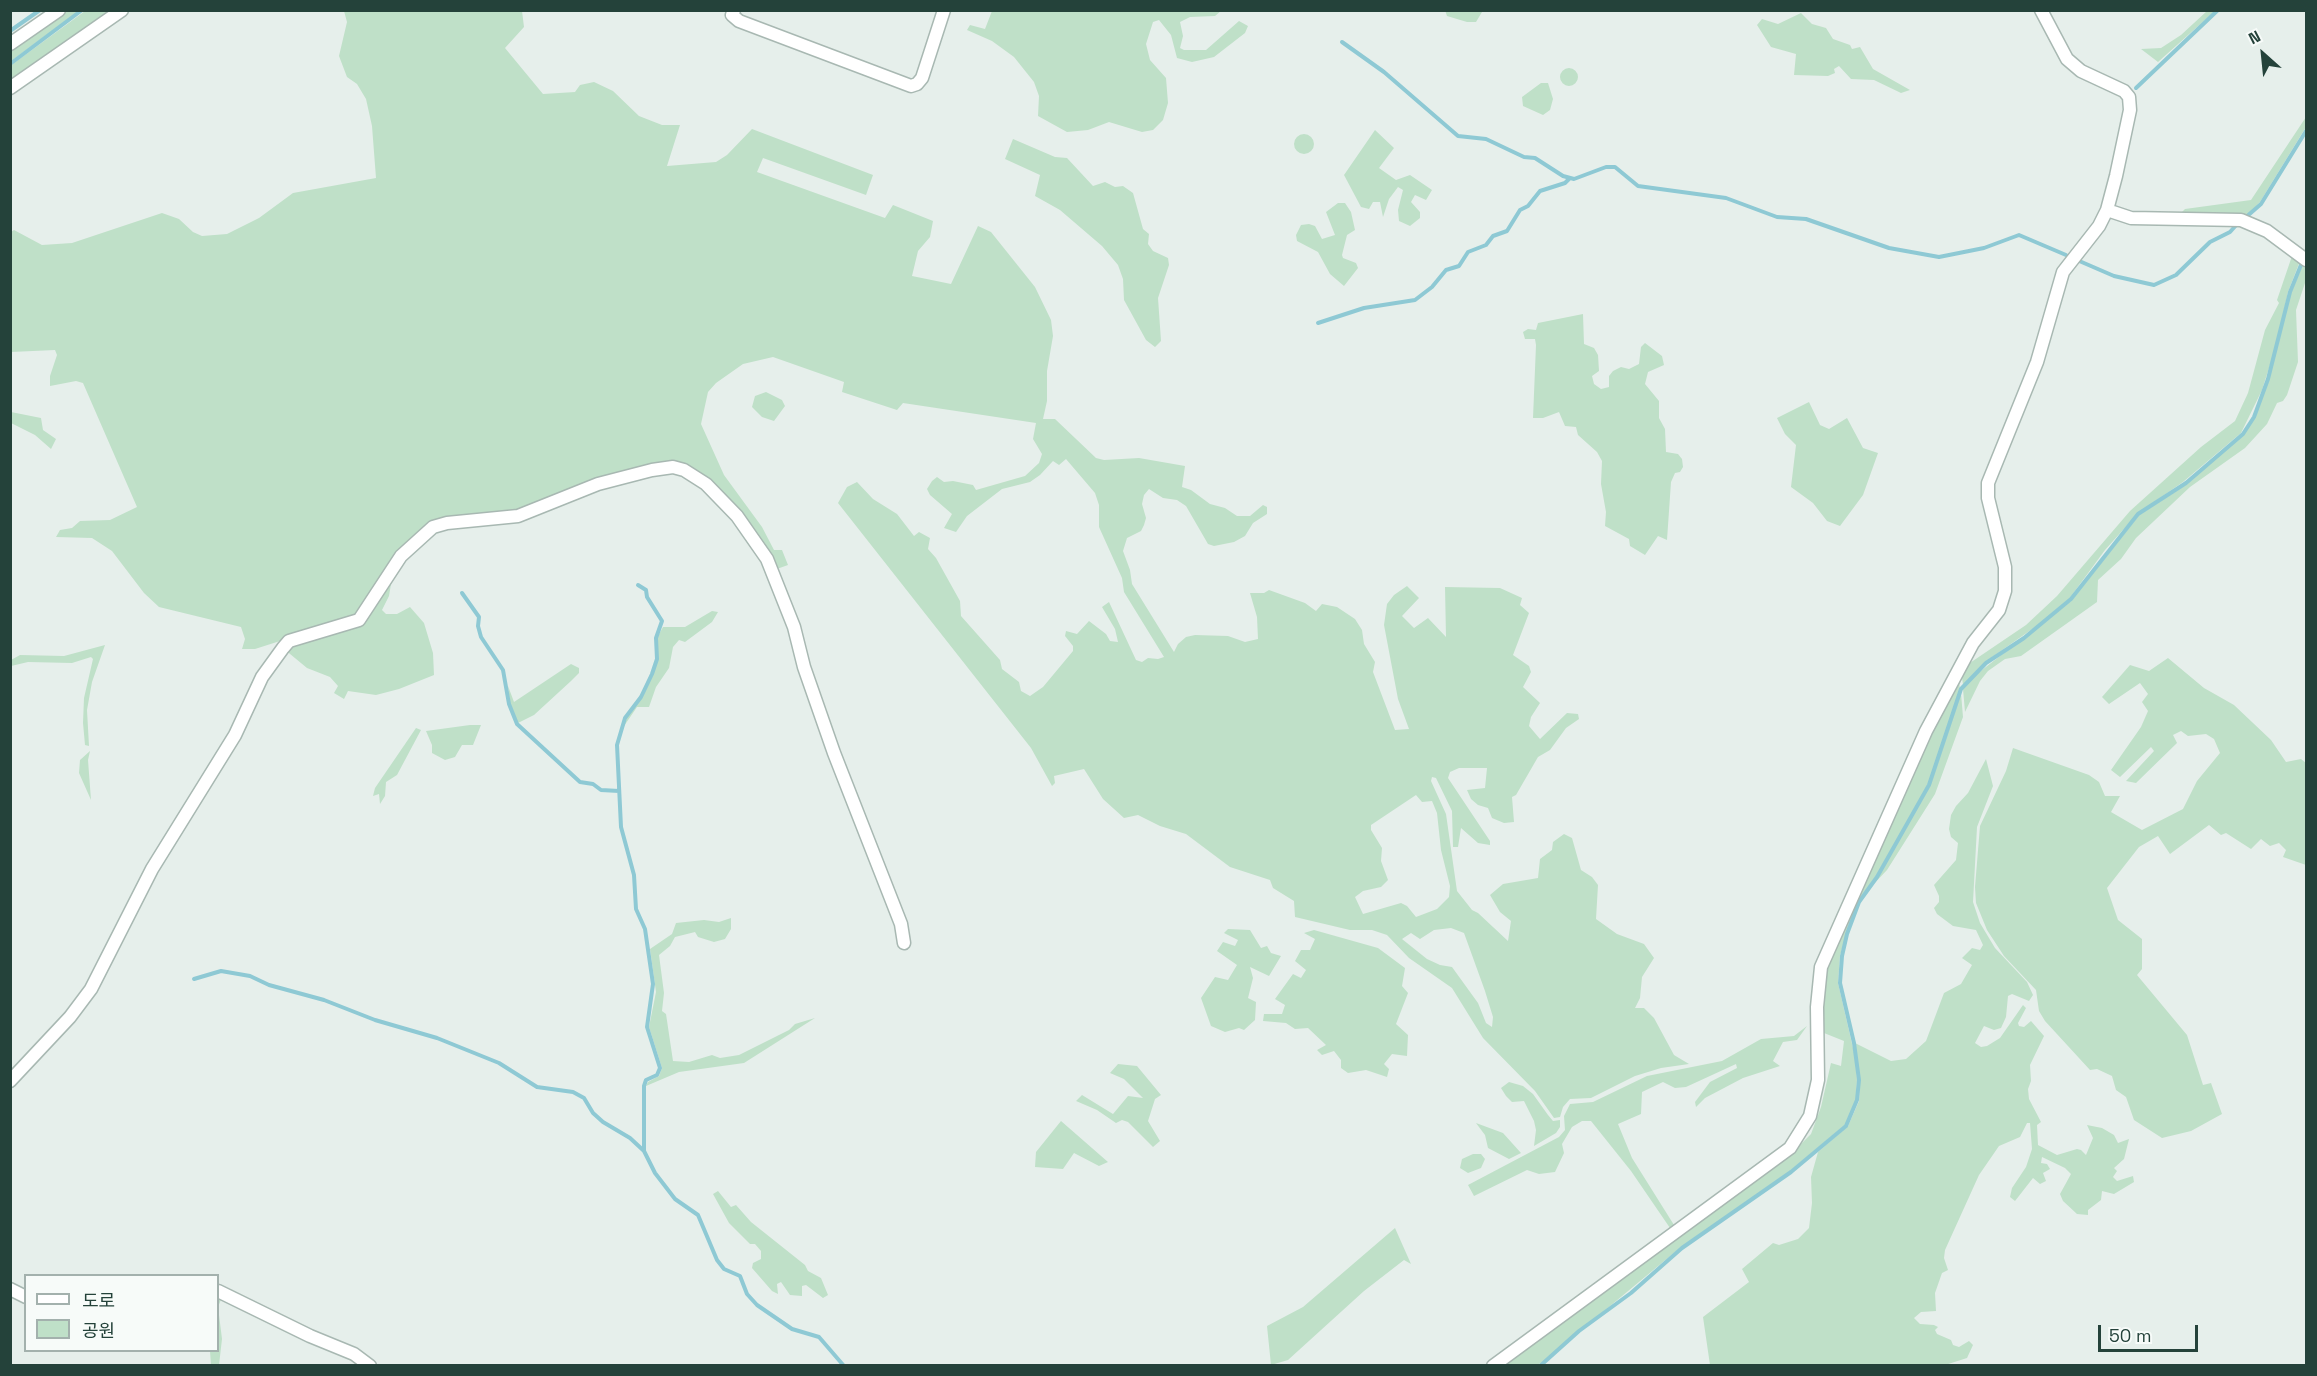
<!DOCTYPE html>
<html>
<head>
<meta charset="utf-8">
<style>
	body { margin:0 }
	#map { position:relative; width:2317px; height:1376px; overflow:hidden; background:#e6efeb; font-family:"Space Grotesk","Noto Sans KR",sans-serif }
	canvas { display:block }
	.frame { position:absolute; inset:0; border:12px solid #24423a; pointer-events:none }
	.legend { position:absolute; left:24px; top:1274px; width:195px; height:78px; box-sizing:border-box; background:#f7fbf9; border:2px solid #a3b1ad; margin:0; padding:8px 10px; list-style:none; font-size:18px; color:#24423a }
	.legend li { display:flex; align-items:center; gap:12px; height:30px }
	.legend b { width:30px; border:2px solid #a3b1ad }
	.north { position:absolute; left:2233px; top:24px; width:60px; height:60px; -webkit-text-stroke:4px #f7fbf9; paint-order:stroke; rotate:333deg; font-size:16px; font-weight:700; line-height:24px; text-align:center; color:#24423a }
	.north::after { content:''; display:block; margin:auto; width:21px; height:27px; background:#24423a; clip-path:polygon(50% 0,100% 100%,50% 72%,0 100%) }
	.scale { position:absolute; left:2098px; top:1325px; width:100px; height:27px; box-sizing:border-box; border:3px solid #24423a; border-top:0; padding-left:8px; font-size:18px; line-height:21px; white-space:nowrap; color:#24423a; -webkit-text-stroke:4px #f7fbf9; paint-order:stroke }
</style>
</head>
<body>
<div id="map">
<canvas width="2317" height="1376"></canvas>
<div class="frame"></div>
<ul class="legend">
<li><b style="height:8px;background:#fff"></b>도로</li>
<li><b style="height:16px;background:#bfe0c8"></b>공원</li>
</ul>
<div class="north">N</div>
<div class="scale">50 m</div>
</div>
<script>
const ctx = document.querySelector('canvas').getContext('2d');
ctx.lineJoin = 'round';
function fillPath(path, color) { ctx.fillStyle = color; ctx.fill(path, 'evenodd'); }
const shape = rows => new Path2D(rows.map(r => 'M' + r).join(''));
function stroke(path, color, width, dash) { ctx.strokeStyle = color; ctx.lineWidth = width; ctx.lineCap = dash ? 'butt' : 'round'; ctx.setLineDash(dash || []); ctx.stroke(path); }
const green = shape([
	[1445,10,1481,10,1482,12,1476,22,1467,22,1447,16],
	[63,11,79,11,11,61,10,47],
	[85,11,111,11,11,81,10,66],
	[344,11,522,11,524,27,505,48,543,94,575,92,580,85,594,82,613,91,639,116,662,125,680,125,667,166,716,162,727,155,752,129,873,175,866,195,763,158,757,172,885,218,893,205,933,221,930,237,918,251,912,276,951,284,978,226,991,232,1035,287,1051,320,1053,336,1047,371,1047,401,1043,419,1055,419,1096,458,1104,460,1139,458,1185,466,1182,487,1191,490,1210,504,1225,508,1237,516,1250,516,1263,505,1267,507,1267,514,1253,523,1245,536,1234,542,1214,546,1208,544,1186,506,1177,500,1163,498,1149,489,1144,495,1142,504,1146,518,1144,525,1141,531,1127,538,1123,551,1130,570,1132,584,1174,652,1178,644,1186,637,1195,635,1228,636,1245,642,1258,639,1257,617,1250,593,1264,593,1269,590,1305,603,1316,611,1322,604,1337,607,1355,619,1362,630,1364,644,1375,662,1373,672,1395,730,1409,729,1398,699,1384,625,1387,604,1394,595,1407,586,1419,598,1402,616,1414,628,1428,618,1446,637,1445,587,1500,588,1522,598,1520,605,1529,613,1513,655,1529,666,1531,672,1523,687,1540,703,1531,717,1529,726,1540,739,1567,713,1578,714,1579,719,1566,728,1550,750,1538,757,1516,795,1512,797,1514,822,1504,823,1492,818,1488,808,1478,805,1471,799,1467,790,1485,788,1487,768,1459,768,1450,772,1448,778,1490,841,1490,845,1478,843,1461,828,1458,847,1453,847,1452,811,1436,778,1432,777,1431,781,1446,814,1457,891,1472,910,1478,913,1508,941,1511,921,1500,912,1490,895,1503,884,1538,878,1540,859,1552,850,1553,842,1564,834,1572,838,1581,870,1592,877,1598,885,1596,919,1617,934,1644,944,1654,958,1642,977,1640,998,1635,1008,1644,1008,1654,1018,1674,1055,1689,1064,1661,1068,1635,1076,1591,1098,1570,1099,1563,1107,1560,1117,1554,1118,1535,1091,1483,1038,1452,988,1409,958,1387,935,1372,930,1350,930,1295,917,1294,901,1273,888,1270,880,1230,867,1186,834,1160,826,1138,815,1124,818,1103,799,1084,769,1054,776,1055,783,1052,786,1031,748,838,503,847,487,857,482,873,499,897,514,914,536,919,532,930,538,928,549,936,558,960,601,961,616,1000,660,1002,669,1019,682,1021,691,1030,696,1043,687,1073,651,1073,646,1065,636,1066,631,1077,634,1089,621,1106,634,1110,641,1118,642,1115,629,1102,607,1109,602,1136,660,1142,662,1148,658,1158,659,1164,657,1124,592,1122,578,1099,527,1099,505,1095,493,1066,459,1059,465,1053,461,1040,475,1030,482,1002,489,967,516,956,532,944,528,952,514,930,495,927,489,932,481,937,477,944,482,953,481,973,485,976,490,1025,476,1039,463,1042,454,1033,439,1036,423,903,403,897,410,842,392,844,382,773,357,743,364,716,383,708,392,701,424,724,475,762,527,774,550,782,550,788,565,774,570,738,513,675,465,517,515,435,525,358,616,255,649,242,649,245,639,241,627,159,607,144,593,112,551,92,538,56,537,60,530,72,528,80,521,110,520,137,507,83,383,76,381,50,386,50,376,57,355,55,350,11,352,11,232,14,230,42,245,72,243,162,213,179,219,193,232,202,236,227,234,259,218,293,193,376,178,372,126,366,99,357,84,347,77,339,56,347,22],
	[1416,795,1422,802,1432,801,1437,813,1441,850,1450,886,1449,897,1437,909,1416,917,1407,906,1401,903,1363,914,1355,897,1363,891,1381,887,1388,880,1381,861,1382,848,1371,830,1371,825],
	[1451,928,1464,933,1485,991,1493,1017,1492,1027,1486,1023,1478,1003,1452,967,1440,965,1427,959,1402,939,1411,933,1420,939,1434,930],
	[992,11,1221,11,1215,16,1190,17,1180,22,1183,36,1180,48,1184,50,1206,50,1239,21,1248,26,1245,33,1214,57,1192,62,1177,58,1171,35,1159,20,1153,22,1146,44,1150,60,1166,78,1168,103,1163,120,1153,130,1142,132,1109,122,1088,130,1067,132,1038,116,1039,96,1034,82,1014,57,992,41,967,30,970,25,985,29],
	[2207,11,2215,11,2158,62,2141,49,2161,48,2181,35],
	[1801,13,1812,24,1826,28,1833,39,1850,45,1852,49,1860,47,1873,69,1910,90,1901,93,1874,80,1851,79,1839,66,1834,69,1835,73,1828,76,1794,75,1796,54,1771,47,1757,25,1762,19,1778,24],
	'1560 77a9 9 0 1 1 18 0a9 9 0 1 1-18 0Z',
	[1541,83,1548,83,1553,99,1550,110,1543,115,1523,106,1522,97],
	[2306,117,2306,127,2260,202,2250,213,2242,218,2181,213,2185,209,2251,200],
	[1375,130,1394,148,1379,168,1396,180,1410,175,1432,190,1426,200,1415,195,1411,202,1420,212,1420,218,1410,226,1399,221,1398,210,1403,190,1398,187,1389,199,1383,217,1380,202,1373,202,1369,209,1361,207,1344,175],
	'1294 144a10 10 0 1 1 20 0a10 10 0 1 1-20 0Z',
	[1013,139,1055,157,1067,158,1093,186,1105,182,1115,187,1123,186,1133,193,1143,229,1149,234,1148,244,1153,251,1168,258,1169,265,1158,298,1161,341,1155,347,1146,340,1124,300,1123,279,1118,265,1102,246,1060,210,1035,196,1040,175,1005,159],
	[1338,203,1345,203,1351,212,1355,230,1347,235,1342,255,1343,258,1356,263,1358,268,1344,286,1330,274,1318,252,1297,241,1296,235,1301,225,1309,224,1315,226,1322,239,1335,235,1326,212],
	[2292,256,2300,261,2288,292,2276,346,2262,390,2241,433,2183,482,2138,513,2105,550,2069,599,2038,625,1985,662,1963,685,1961,669,2026,625,2057,596,2130,511,2201,447,2235,421,2248,393,2265,330,2279,303,2277,300],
	[2304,262,2306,264,2306,280,2296,310,2298,362,2287,395,2283,401,2277,403,2267,424,2245,448,2190,487,2136,538,2121,559,2098,580,2097,602,2021,656,2005,659,1988,671,1980,681,1965,712,1963,689,1973,677,2072,600,2139,515,2187,484,2243,434,2255,417,2269,380,2291,293],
	[1583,314,1584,344,1594,348,1598,355,1599,371,1592,376,1594,384,1601,389,1609,387,1609,376,1613,371,1621,367,1629,369,1639,364,1641,347,1645,343,1662,356,1664,365,1648,372,1645,384,1659,401,1659,418,1665,429,1666,452,1678,454,1682,459,1683,467,1680,472,1675,473,1671,482,1667,540,1658,536,1645,555,1630,546,1629,539,1605,526,1606,512,1601,484,1602,461,1597,452,1578,435,1576,427,1565,426,1559,412,1543,418,1533,418,1536,345,1535,339,1525,339,1523,332,1528,329,1536,330,1538,323],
	[766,392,782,400,785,406,774,421,762,417,752,407,755,396],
	[1809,402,1820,425,1829,429,1847,418,1863,448,1878,453,1863,495,1840,526,1827,521,1813,503,1791,487,1796,445,1785,434,1777,418],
	[11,412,41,418,43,430,56,439,51,449,35,435,11,423],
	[392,578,389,596,382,610,386,614,397,614,410,607,424,623,433,653,434,675,399,689,376,695,348,691,344,699,334,693,338,686,330,677,307,668,284,649,291,643,348,627],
	[712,611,718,612,712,622,685,642,679,640,673,647,669,668,656,687,649,707,637,707,622,729,630,711,642,698,653,674,658,659,657,638,663,627,685,627],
	[105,645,92,682,87,710,89,746,85,745,83,723,84,698,93,659,91,657,72,663,28,662,11,666,11,660,20,655,64,656],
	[2168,658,2204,688,2234,705,2271,740,2286,762,2301,759,2306,763,2306,865,2283,857,2286,850,2279,843,2270,846,2261,839,2251,849,2226,833,2221,835,2209,825,2170,854,2158,836,2139,847,2107,888,2118,920,2142,939,2142,969,2137,975,2187,1035,2203,1085,2211,1083,2222,1114,2191,1131,2162,1138,2134,1120,2126,1097,2116,1090,2112,1076,2097,1069,2090,1070,2045,1021,2039,1011,2036,990,2004,956,1987,930,1976,903,1975,887,1980,826,2006,771,2013,748,2089,775,2099,782,2105,796,2120,796,2111,812,2142,830,2183,809,2197,781,2220,753,2214,739,2206,734,2188,736,2181,731,2173,735,2177,743,2136,783,2126,781,2154,751,2151,747,2120,777,2111,770,2141,727,2148,711,2142,702,2148,694,2140,683,2109,704,2102,697,2130,665,2149,671],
	[571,664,579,668,579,673,571,681,534,715,518,723,510,704,508,686,514,702],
	[1958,674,1960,689,1928,785,1876,876,1858,901,1846,934,1840,956,1838,983,1856,1061,1857,1080,1856,1100,1845,1125,1790,1171,1681,1247,1544,1361,1537,1365,1502,1366,1795,1150,1811,1134,1821,1107,1831,1063,1841,1066,1844,1041,1824,1033,1822,983,1831,950],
	[1961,693,1963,717,1935,794,1887,870,1869,889,1930,786],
	[470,725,481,725,473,745,462,745,455,757,445,760,432,753,432,745,426,731],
	[416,728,421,730,397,775,386,782,385,796,380,804,379,794,373,796,375,788],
	[90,751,88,760,91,800,79,773,80,760],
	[1986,759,1993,786,1977,827,1973,902,1980,923,1995,948,2027,982,2033,995,2029,1001,2012,994,2008,996,2006,1017,2001,1028,1994,1030,1984,1026,1975,1043,1981,1047,1987,1046,2000,1038,2023,1005,2026,1008,2018,1023,2019,1026,2024,1027,2031,1021,2044,1036,2030,1065,2031,1081,2028,1089,2029,1099,2041,1122,2037,1125,2038,1145,2057,1155,2077,1149,2081,1150,2086,1155,2093,1138,2087,1125,2102,1128,2114,1135,2118,1143,2129,1139,2124,1159,2114,1168,2117,1171,2113,1177,2117,1181,2133,1176,2134,1182,2114,1194,2102,1191,2101,1200,2088,1210,2088,1215,2077,1214,2063,1201,2060,1194,2071,1174,2065,1168,2042,1157,2041,1163,2047,1164,2050,1169,2043,1173,2046,1181,2040,1184,2033,1178,2015,1201,2010,1197,2012,1188,2026,1167,2032,1149,2030,1123,2027,1123,2020,1137,1999,1146,1979,1175,1945,1250,1944,1258,1948,1270,1942,1273,1935,1293,1936,1311,1921,1312,1914,1318,1920,1324,1934,1325,1938,1327,1935,1330,1937,1334,1951,1340,1953,1345,1959,1347,1969,1341,1973,1345,1967,1358,1942,1366,1710,1365,1703,1317,1749,1282,1742,1269,1773,1243,1779,1245,1798,1239,1809,1228,1812,1203,1811,1177,1818,1152,1848,1126,1859,1101,1860,1080,1855,1043,1891,1061,1906,1059,1926,1041,1944,993,1961,984,1972,965,1962,958,1972,948,1980,950,1983,945,1976,930,1953,926,1937,914,1934,908,1939,902,1939,896,1934,885,1956,860,1958,843,1951,837,1949,829,1951,815,1956,806,1968,793],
	[731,918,731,929,725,939,714,942,698,937,695,932,675,937,670,946,659,955,664,993,662,1011,666,1014,673,1061,689,1062,712,1055,720,1058,739,1055,789,1030,795,1024,815,1018,744,1063,679,1072,646,1086,648,1082,659,1076,662,1068,649,1027,656,992,650,949,672,934,676,923,704,920,719,922],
	[1228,929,1250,930,1261,948,1267,946,1271,953,1281,956,1269,976,1250,967,1253,978,1248,998,1256,1002,1255,1020,1244,1030,1239,1028,1225,1032,1211,1026,1201,998,1215,977,1228,980,1237,965,1217,951,1223,942,1235,946,1238,940,1224,933],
	[1314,930,1378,948,1405,968,1402,986,1408,993,1396,1024,1408,1035,1407,1056,1392,1054,1384,1064,1389,1069,1387,1077,1366,1070,1348,1073,1341,1068,1341,1060,1334,1051,1322,1055,1317,1050,1326,1045,1308,1028,1295,1029,1286,1023,1263,1021,1264,1014,1282,1014,1285,1005,1275,999,1293,974,1301,978,1306,970,1295,961,1301,950,1310,950,1315,939,1304,933],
	[1807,1026,1797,1040,1783,1042,1773,1061,1780,1066,1743,1078,1705,1098,1696,1107,1695,1102,1710,1082,1737,1068,1736,1064,1686,1087,1675,1088,1663,1082,1642,1092,1641,1114,1618,1124,1632,1158,1674,1225,1670,1228,1631,1171,1591,1121,1582,1121,1572,1127,1562,1144,1564,1153,1555,1172,1539,1174,1527,1170,1474,1196,1468,1185,1559,1137,1565,1130,1564,1116,1570,1104,1593,1102,1647,1076,1722,1061,1761,1039,1794,1036],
	[1118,1064,1137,1066,1161,1095,1155,1099,1148,1121,1160,1141,1153,1147,1128,1122,1122,1120,1116,1123,1097,1110,1076,1101,1082,1095,1113,1114,1128,1096,1143,1098,1124,1079,1110,1073],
	[1509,1082,1523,1086,1533,1094,1548,1115,1553,1121,1560,1120,1560,1127,1556,1133,1534,1146,1536,1130,1534,1121,1524,1101,1512,1102,1506,1096,1501,1088],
	[1061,1121,1108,1162,1099,1166,1074,1153,1063,1169,1035,1167,1036,1152],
	[1476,1123,1503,1133,1521,1153,1509,1159,1488,1148,1485,1135],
	[1473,1154,1481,1154,1485,1159,1481,1168,1468,1173,1460,1168,1462,1159],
	[718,1191,731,1207,736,1205,751,1222,805,1265,808,1271,821,1278,828,1295,823,1298,806,1285,802,1286,802,1296,790,1295,781,1282,777,1284,778,1294,772,1291,752,1268,753,1263,761,1259,761,1251,755,1244,750,1244,729,1223,713,1194],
	[1395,1228,1411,1264,1404,1260,1364,1291,1288,1360,1271,1365,1267,1326,1303,1307],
	[218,1296,222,1297,218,1307,222,1339,219,1365,211,1365,210,1351,218,1350]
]);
const stream = shape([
	[10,31,40,10],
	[1342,42,1384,72,1458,136,1486,139,1524,157,1535,158,1563,176,1574,179,1606,167,1615,167,1638,186,1726,198,1777,217,1806,219,1889,248,1939,257,1984,248,2019,235,2066,255],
	[10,64,82,10],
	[2136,88,2218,10],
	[2245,218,2261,204,2306,131],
	[2077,260,2114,276,2154,285,2176,275,2210,242,2230,232,2239,222],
	[1318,323,1364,308,1415,300,1432,287,1446,270,1459,266,1468,252,1486,245,1493,236,1507,231,1520,210,1528,206,1540,191,1565,183,1570,178],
	[638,585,646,590,647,597,662,621,656,638,657,659,652,674,641,697,625,718,617,745,621,827,634,875,636,909,645,929,653,984,647,1027,660,1068,657,1075,646,1080,644,1086,644,1151,655,1173,675,1199,698,1215,717,1260,724,1269,740,1276,747,1294,757,1305,792,1329,819,1337,844,1366],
	[462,593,479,617,478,626,481,637,503,670,509,704,517,724,580,782,593,784,601,790,619,791],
	[194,979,221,971,250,976,269,985,324,1000,375,1020,437,1038,499,1063,537,1087,573,1092,584,1098,593,1113,603,1122,630,1138,644,1151],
	[1540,1366,1579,1331,1631,1293,1682,1248,1791,1172,1846,1126,1857,1100,1859,1080,1854,1043,1840,983,1842,956,1847,934,1859,902,1877,877,1929,785,1961,689,1986,663,2024,638,2071,599,2138,514,2186,483,2243,434,2254,417,2268,379,2290,292,2303,260]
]);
const street = shape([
	[734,10,732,15,739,21,911,86,917,84,922,78,944,10],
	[10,44,59,10],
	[10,88,122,10],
	[2107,210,2131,218,2241,220,2267,231,2306,260],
	[10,1081,70,1017,91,989,152,869,235,735,262,677,283,648,289,641,359,620,401,556,433,527,447,523,518,516,598,484,652,470,673,467,684,470,706,484,737,516,767,559,794,627,804,667,834,753,901,924,904,943],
	[10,1289,26,1297],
	[218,1291,310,1336,354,1354,370,1366],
	[1493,1366,1790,1148,1810,1116,1818,1080,1817,1007,1821,967,1926,731,1973,643,1999,610,2005,591,2005,567,1988,498,1988,483,2037,362,2063,272,2099,226,2107,210,2116,176,2130,110,2129,97,2124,91,2081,71,2067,59,2041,10]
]);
fillPath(green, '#bfe0c8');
stroke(stream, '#8ec9d4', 4);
stroke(street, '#a8b8b2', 15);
stroke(street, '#fff', 12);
</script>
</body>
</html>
